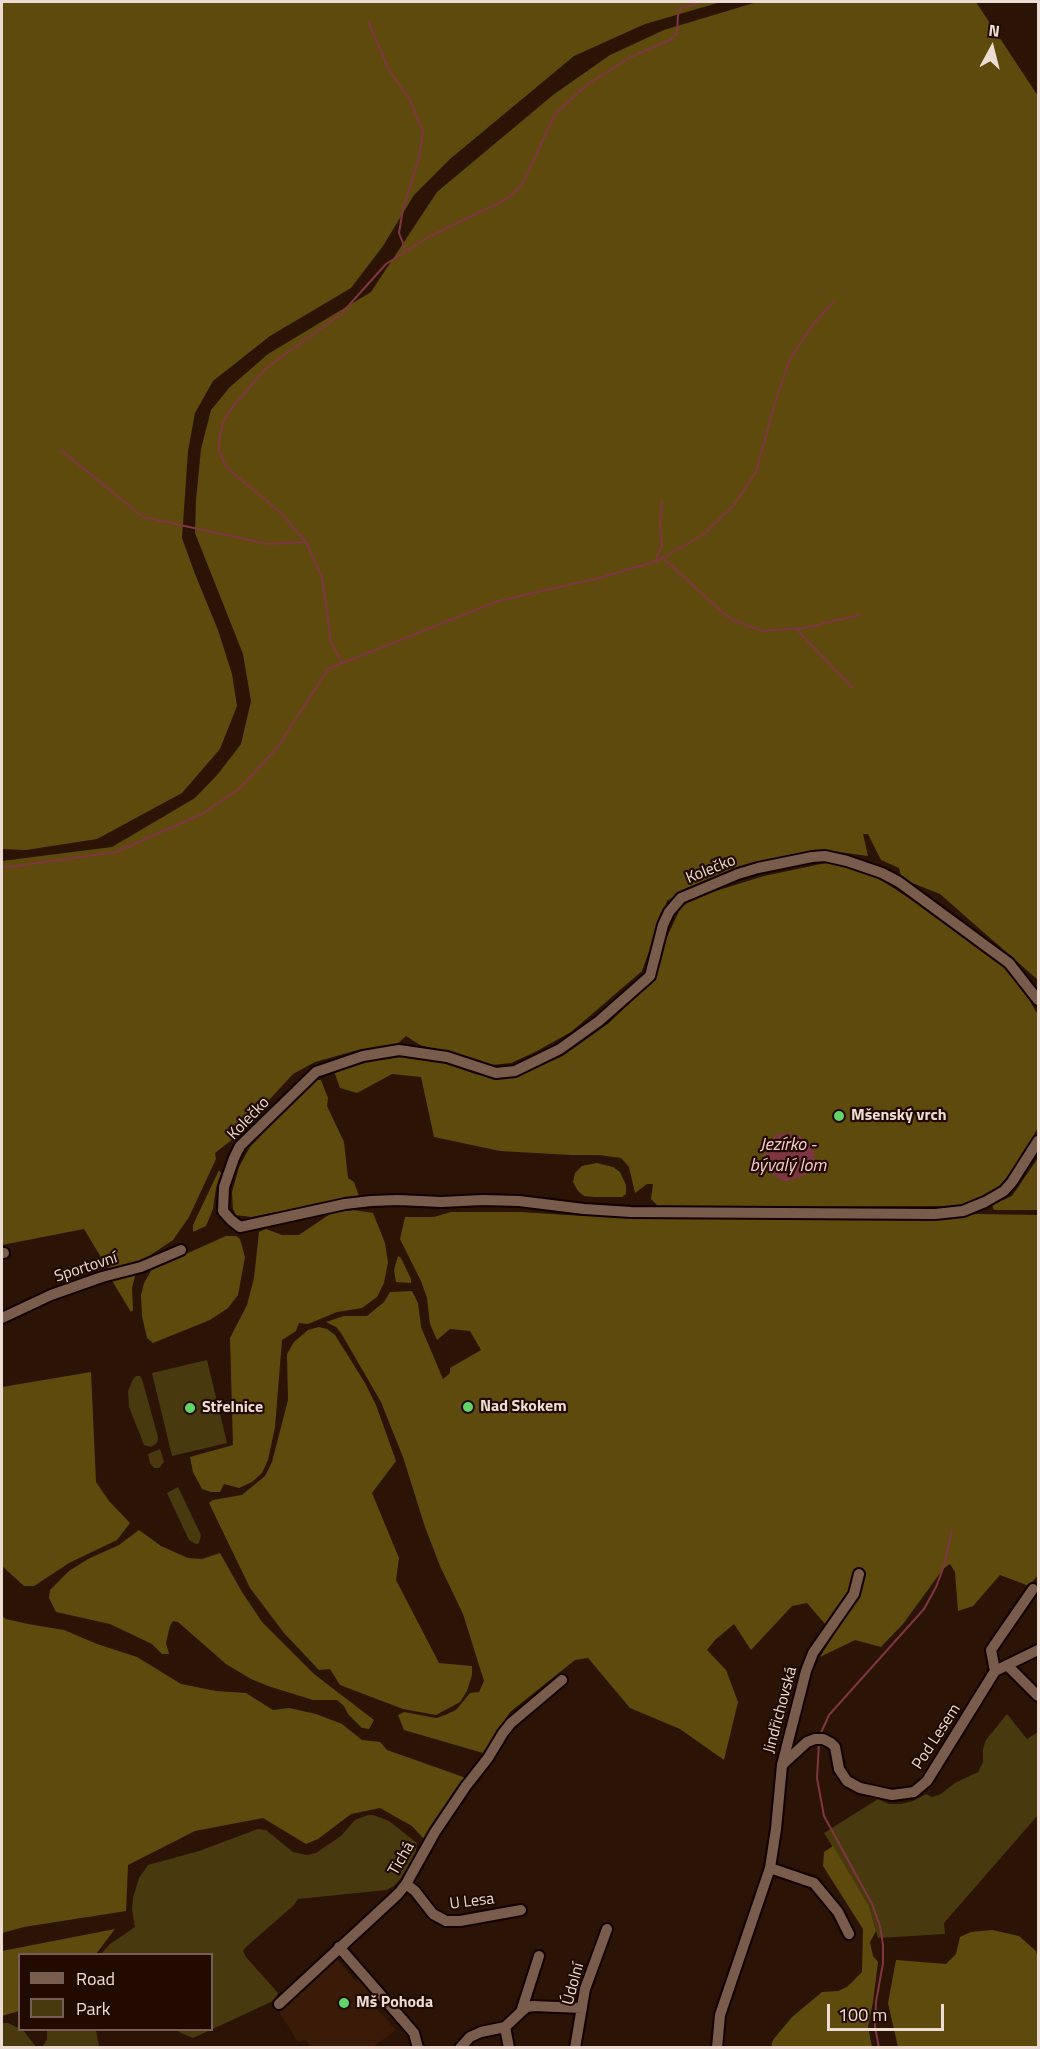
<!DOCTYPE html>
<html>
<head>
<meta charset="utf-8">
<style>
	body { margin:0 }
	#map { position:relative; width:1040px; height:2049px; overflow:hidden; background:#2b1406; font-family:"Titillium Web",sans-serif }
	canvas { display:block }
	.frame { position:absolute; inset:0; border:3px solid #eddcd3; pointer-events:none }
	.legend { position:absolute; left:18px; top:1953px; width:195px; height:78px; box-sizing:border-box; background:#210b01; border:2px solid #735f55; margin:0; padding:8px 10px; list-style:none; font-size:18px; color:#eddcd3 }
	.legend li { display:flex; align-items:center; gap:12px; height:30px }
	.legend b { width:30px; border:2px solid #735f55 }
	.north { position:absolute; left:962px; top:18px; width:60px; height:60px; -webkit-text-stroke:4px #210b01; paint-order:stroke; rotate:7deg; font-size:16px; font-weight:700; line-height:24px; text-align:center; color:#eddcd3 }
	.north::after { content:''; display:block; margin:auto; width:21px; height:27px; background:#eddcd3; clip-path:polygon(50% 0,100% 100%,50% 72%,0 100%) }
	.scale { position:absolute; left:827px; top:2004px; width:117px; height:27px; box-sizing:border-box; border:3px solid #eddcd3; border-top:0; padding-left:8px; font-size:18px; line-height:21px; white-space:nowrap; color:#eddcd3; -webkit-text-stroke:4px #210b01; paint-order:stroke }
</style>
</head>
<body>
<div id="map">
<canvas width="1040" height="2049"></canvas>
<div class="frame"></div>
<ul class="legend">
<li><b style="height:8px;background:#795c4c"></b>Road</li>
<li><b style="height:16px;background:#49390f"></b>Park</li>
</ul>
<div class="north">N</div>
<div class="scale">100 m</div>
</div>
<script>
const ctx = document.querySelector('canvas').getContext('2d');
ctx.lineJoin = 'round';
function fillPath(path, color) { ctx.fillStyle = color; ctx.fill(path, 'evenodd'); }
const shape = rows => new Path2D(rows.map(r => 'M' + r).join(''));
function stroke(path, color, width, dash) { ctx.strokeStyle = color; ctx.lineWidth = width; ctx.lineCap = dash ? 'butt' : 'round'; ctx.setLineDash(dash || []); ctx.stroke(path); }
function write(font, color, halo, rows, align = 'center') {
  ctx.font = font + ' "Titillium Web",sans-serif'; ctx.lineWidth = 4.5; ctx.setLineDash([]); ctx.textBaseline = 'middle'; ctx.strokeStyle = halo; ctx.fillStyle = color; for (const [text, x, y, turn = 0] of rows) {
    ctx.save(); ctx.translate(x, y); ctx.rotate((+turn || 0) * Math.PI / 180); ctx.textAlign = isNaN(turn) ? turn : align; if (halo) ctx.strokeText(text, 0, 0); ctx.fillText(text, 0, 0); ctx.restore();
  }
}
const built = shape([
	[337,1959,355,1981,361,1978,378,1997,372,2004,396,2030,373,2047,310,2047,306,2040,298,2042,279,2012]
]);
const green = shape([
	[207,1360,227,1443,172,1456,152,1373],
	[136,1376,140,1376,142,1379,158,1437,157,1443,151,1447,144,1445,129,1407,128,1391,133,1379],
	[160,1449,164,1462,159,1468,154,1468,150,1463,148,1454],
	[178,1487,201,1535,199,1543,196,1544,189,1540,167,1493],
	[1007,1714,1027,1739,1038,1732,1038,1815,944,1923,945,1934,878,1938,869,1906,824,1833,878,1799,889,1804,901,1804,913,1801,926,1794,932,1797,941,1794,955,1783,978,1772,983,1762,983,1749,986,1740],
	[368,1815,373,1815,389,1821,417,1843,415,1858,407,1872,394,1886,386,1890,298,1899,294,1905,246,1947,243,1951,246,1957,278,1993,275,2000,230,2021,193,2038,181,2033,177,2030,212,2030,212,1954,101,1954,110,1944,135,1927,132,1910,133,1898,139,1878,148,1865,199,1851,258,1829,266,1830,293,1852,307,1855,316,1853,341,1836,355,1820],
	[2,2023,8,2023,23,2030,36,2047,43,2046,47,2039,47,2030,96,2030,99,2046,98,2048,2,2047]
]);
const forest = shape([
	[2,2,721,2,645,24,574,56,450,159,414,195,383,246,351,288,270,336,213,381,195,413,188,451,182,538,195,574,218,630,232,674,237,706,220,749,182,793,97,839,26,850,2,849],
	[757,2,976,2,1038,96,1038,980,940,894,902,879,899,868,881,860,868,834,863,834,868,856,825,850,778,858,748,865,682,891,667,901,642,971,571,1032,535,1052,511,1063,492,1065,420,1045,406,1036,395,1046,358,1050,315,1062,293,1074,233,1139,215,1153,216,1159,189,1217,173,1240,143,1260,108,1269,84,1229,2,1245,2,861,112,847,195,798,218,774,241,744,251,701,243,654,195,533,196,500,201,449,211,410,230,387,268,354,371,292,437,192,553,95,610,55,664,30],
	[826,863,851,867,875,876,927,910,1003,966,1026,994,1038,1015,1038,1127,1022,1158,1003,1185,967,1206,659,1207,651,1199,653,1184,647,1184,635,1193,629,1167,621,1158,599,1155,571,1155,500,1151,434,1137,421,1077,392,1074,357,1093,340,1088,334,1071,357,1063,409,1056,435,1059,475,1074,495,1078,515,1077,561,1057,609,1023,655,978,667,937,680,909,693,898,764,876],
	[314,1080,321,1080,328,1098,327,1106,344,1142,348,1178,354,1182,359,1196,251,1217,236,1215,233,1209,232,1192,239,1167,250,1147],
	[1038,1158,1038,1210,994,1210,992,1205,1012,1196],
	[597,1163,613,1167,620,1172,626,1185,626,1194,622,1197,595,1197,584,1196,578,1191,573,1182,575,1173,582,1166],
	[219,1170,221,1173,216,1188,213,1209,206,1226,193,1232,193,1225],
	[353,1210,373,1213,385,1243,388,1262,384,1283,377,1297,362,1308,337,1312,308,1324,299,1323,296,1331,282,1340,275,1427,268,1460,262,1473,252,1482,239,1488,224,1484,220,1492,211,1492,202,1489,193,1472,190,1457,233,1445,230,1338,247,1305,254,1278,259,1232,266,1229,282,1235,299,1235,333,1212],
	[451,1212,520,1212,583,1216,943,1219,976,1214,1038,1215,1038,1575,1029,1586,1000,1575,973,1606,958,1611,955,1572,950,1564,943,1569,903,1624,881,1647,855,1640,820,1657,860,1592,850,1590,825,1624,807,1603,792,1606,751,1650,734,1624,715,1640,707,1650,726,1670,738,1702,724,1760,680,1729,630,1708,588,1658,575,1660,510,1712,483,1753,404,1730,398,1715,404,1712,436,1718,445,1715,456,1710,470,1693,479,1692,484,1681,463,1614,440,1566,425,1527,403,1457,381,1402,341,1333,336,1327,326,1322,344,1316,367,1316,384,1302,390,1292,412,1291,418,1303,421,1327,443,1379,450,1373,450,1368,481,1350,470,1331,450,1329,437,1340,430,1324,427,1298,421,1281,400,1239,405,1217,434,1217],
	[226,1236,236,1236,240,1239,245,1257,238,1295,228,1308,210,1320,153,1343,147,1338,142,1316,141,1295,144,1283,152,1269],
	[398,1256,401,1258,411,1279,411,1283,396,1282,394,1270],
	[136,1272,132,1288,133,1310,131,1312,111,1279],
	[319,1327,327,1329,335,1335,365,1383,376,1405,396,1461,372,1493,399,1558,396,1580,439,1663,472,1666,472,1675,467,1691,460,1702,436,1715,403,1709,340,1685,330,1669,319,1670,284,1633,250,1588,209,1503,213,1500,242,1495,265,1476,272,1462,288,1400,287,1354,294,1342,308,1330],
	[91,1372,96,1482,109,1501,130,1523,117,1540,69,1563,34,1586,24,1586,2,1566,2,1387],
	[139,1530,161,1546,188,1558,202,1559,220,1553,242,1592,262,1622,314,1674,374,1720,369,1729,362,1728,348,1714,344,1706,337,1700,313,1700,268,1686,251,1679,226,1664,178,1622,173,1621,170,1626,166,1643,169,1654,162,1654,152,1644,110,1624,56,1612,49,1598,50,1590,69,1571,88,1559,119,1545],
	[2,1616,6,1619,28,1624,64,1630,97,1644,137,1657,181,1684,216,1691,246,1693,273,1710,289,1708,316,1714,342,1724,362,1740,380,1742,387,1750,466,1778,425,1840,412,1826,380,1808,351,1814,318,1839,306,1844,263,1818,195,1831,128,1865,126,1911,24,1927,2,1933],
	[833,1846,869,1906,876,1931,870,1942,873,1956,878,1962,873,2002,868,2027,872,2047,771,2047,773,2040,792,2017,822,1992,838,1991,847,1987,862,1972,863,1929,823,1866,824,1852],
	[115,1929,96,1954,20,1954,19,2011,2,2016,2,1951],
	[992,1930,1019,1936,1036,1951,1038,1959,1038,2039,1037,2047,898,2047,888,2003,896,1960,946,1964,956,1954,960,1937,971,1932]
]);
const water = shape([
	[787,1133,802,1137,814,1151,814,1167,803,1176,785,1182,773,1175,764,1165,765,1153,774,1135]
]);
const stream = shape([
	[368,21,389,70,410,100,423,132,419,157,403,209,399,233,406,251],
	[61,450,143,517,268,544,306,542],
	[663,558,730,619,762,631,804,628,860,615],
	[656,560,662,545,660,526,662,501],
	[796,629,852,687],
	[343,663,498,601,599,578,657,561,704,534,733,506,756,472,776,399,790,359,811,327,834,301],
	[2,868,116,852,202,814,240,788,277,748,328,669,342,663,331,641,322,578,306,542,280,512,226,467,219,451,219,441,223,423,230,410,265,369,341,314,386,264,428,237,505,200,522,185,555,114,585,86,629,58,670,40,677,33,678,15,681,8,701,2],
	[820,1735,829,1715,924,1609,936,1587,944,1566,952,1530],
	[819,1743,817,1778,824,1816,872,1904,880,1926,883,1945,883,1963,876,2002,875,2027,879,2048]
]);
const minor = shape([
	[1038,1000,1009,963,899,882,882,873,847,861,825,856,812,857,758,868,738,874,681,898,669,912,663,925,650,976,599,1021,560,1049,515,1071,496,1073,447,1057,399,1050,363,1056,316,1072,240,1146,234,1158,224,1187,223,1211,231,1220,240,1227,345,1204,371,1201,398,1200,441,1202,483,1200,519,1201,584,1209,631,1212,935,1214,963,1211,985,1202,1004,1191,1012,1182,1038,1141],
	[2,1253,4,1253],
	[2,1318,51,1295,102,1277,141,1267,181,1250],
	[1007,1665,1038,1696],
	[995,1671,991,1650,1033,1589],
	[783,1764,807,1742,815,1739,823,1739,831,1743,835,1747,839,1769,847,1781,860,1788,892,1795,914,1792,927,1781,995,1671,1038,1650],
	[770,1868,814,1883,838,1912,849,1934],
	[406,1884,415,1891,433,1914,446,1921,460,1921,521,1910],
	[339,1947,414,2033,418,2048],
	[279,2004,398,1894,406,1884,435,1832,466,1786,488,1758,503,1733,511,1723,562,1680],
	[521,2012,527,2007,533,2006,582,2008],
	[505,2027,509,2048],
	[460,2048,470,2037,481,2032,505,2027,521,2012,539,1956],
	[575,2048,585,1989,607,1929],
	[717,2048,720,2015,770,1868,776,1829,782,1765,806,1671,813,1653,854,1594,859,1574]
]);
const markers = [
	[839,1116,6,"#63d468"],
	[468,1407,6,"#63d468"],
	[190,1408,6,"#63d468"],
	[344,2003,6,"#63d468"]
];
const streetNames = [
	["Kolečko",711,870,-22],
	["Kolečko",249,1119,-46],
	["Sportovní",86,1268,-18],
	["Jindřichovská",781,1710,-75],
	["Pod Lesem",937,1737,-57],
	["Tichá",402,1859,-60],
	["U Lesa",472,1902,-7],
	["Údolní",574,1984,-75]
];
const poiNames = [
	["Mšenský vrch",851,1116],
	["Nad Skokem",480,1407],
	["Střelnice",202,1408],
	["Mš Pohoda",356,2003]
];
const waterNames = [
	["Jezírko -",788,1146],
	["bývalý lom",788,1167]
];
fillPath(built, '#391b08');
fillPath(green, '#49390f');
fillPath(forest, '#5f4a0d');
fillPath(water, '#7e3642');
stroke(stream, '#7e3642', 2);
stroke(minor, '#120100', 14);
stroke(minor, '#795c4c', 10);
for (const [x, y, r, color] of markers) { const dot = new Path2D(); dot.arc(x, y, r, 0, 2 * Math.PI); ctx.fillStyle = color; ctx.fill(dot); stroke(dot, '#210b01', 2); }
write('16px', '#eddcd3', '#210b01', streetNames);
write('bold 16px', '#eddcd3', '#210b01', poiNames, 'left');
write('italic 18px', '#f8cacf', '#210b01', waterNames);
</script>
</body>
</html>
